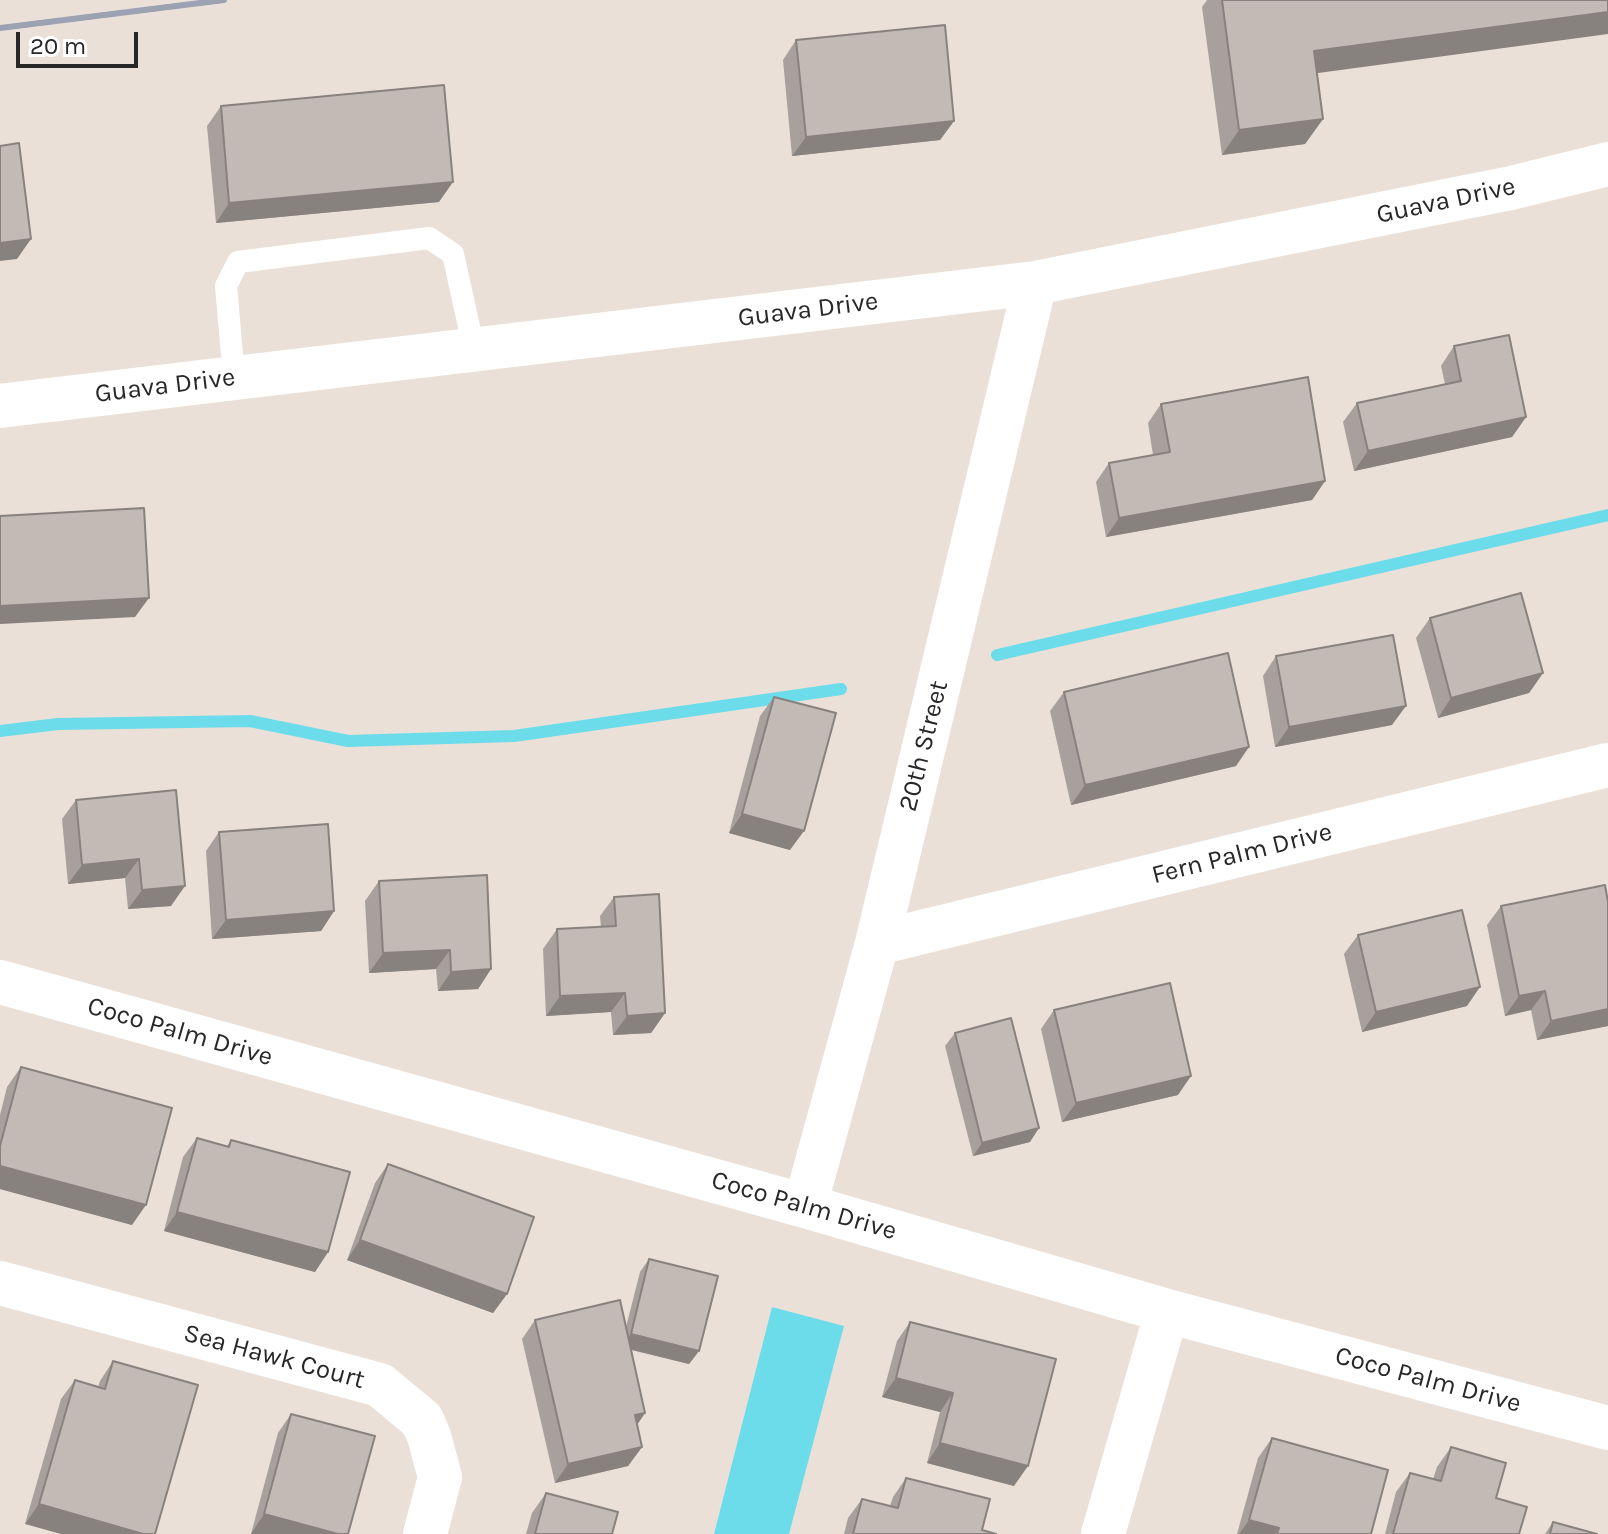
<!DOCTYPE html>
<html>
<head>
<meta charset="utf-8">
<style>
	body { margin:0 }
	#map { position:relative; width:1608px; height:1534px; overflow:hidden; background:#eae0d8; font-family:Karla,sans-serif }
	canvas { display:block }
	.scale { position:absolute; left:16px; top:32px; width:122px; height:36px; box-sizing:border-box; border:4px solid #272727; border-top:0; padding-left:10px; font-size:24px; line-height:28px; white-space:nowrap; color:#272727; -webkit-text-stroke:6px #fff; paint-order:stroke }
</style>
</head>
<body>
<div id="map">
<canvas width="1608" height="1534"></canvas>
<div class="scale">20 m</div>
</div>
<script>
const ctx = document.querySelector('canvas').getContext('2d');
ctx.lineJoin = 'round';
function fillPath(path, color) { ctx.fillStyle = color; ctx.fill(path, 'evenodd'); }
const shape = rows => new Path2D(rows.map(r => 'M' + r).join(''));
function stroke(path, color, width, dash) { ctx.strokeStyle = color; ctx.lineWidth = width; ctx.lineCap = dash ? 'butt' : 'round'; ctx.setLineDash(dash || []); ctx.stroke(path); }
function write(font, color, halo, rows, align = 'center') {
  ctx.font = font + ' Karla,sans-serif'; ctx.lineWidth = 6; ctx.setLineDash([]); ctx.textBaseline = 'middle'; ctx.strokeStyle = halo; ctx.fillStyle = color; for (const [text, x, y, turn = 0] of rows) {
    ctx.save(); ctx.translate(x, y); ctx.rotate((+turn || 0) * Math.PI / 180); ctx.textAlign = isNaN(turn) ? turn : align; if (halo) ctx.strokeText(text, 0, 0); ctx.fillText(text, 0, 0); ctx.restore();
  }
}
const water = shape([
	[772,1307,844,1326,789,1534,714,1534]
]);
const stream = shape([
	[997,655,1608,515],
	[0,731,58,724,250,721,348,741,514,736,841,689]
]);
const service = shape([
	[234,378,226,286,238,262,429,238,453,254,474,349]
]);
const minor = shape([
	[0,406,1035,283,1511,188,1608,164],
	[877,943,1608,765],
	[0,982,805,1206,1167,1311,1608,1428],
	[805,1206,877,943,1035,283],
	[0,1283,380,1385,422,1420,429,1436,440,1477,425,1534],
	[1103,1534,1167,1311]
]);
const rail = shape([
	[0,28,224,0]
]);
const wall = shape([
	[1207,0,1608,0,1317,73,1323,119,1305,144,1222,155,1202,7],
	[796,40,954,121,940,140,792,156,783,60],
	[221,106,439,202,216,223,207,126],
	[1454,346,1526,417,1512,437,1354,471,1343,422,1357,403,1445,384,1441,366],
	[1161,404,1325,481,1312,500,1106,537,1096,482,1109,463,1153,455,1148,423],
	[1430,618,1543,673,1529,693,1438,718,1416,638],
	[1276,656,1392,725,1275,747,1263,676],
	[1064,692,1236,766,1071,805,1050,711],
	[774,697,790,850,729,833,760,716],
	[176,790,171,906,128,909,125,878,68,884,62,819,76,800],
	[219,832,334,911,321,931,212,939,206,851],
	[379,881,491,969,478,989,438,991,436,969,369,973,365,901],
	[614,897,665,1013,651,1033,613,1035,611,1012,546,1016,543,949,557,929,601,927,600,916],
	[1608,902,1608,1026,1537,1040,1531,1010,1505,1016,1487,925,1501,906],
	[1358,935,1467,1006,1362,1032,1344,954],
	[1054,1010,1178,1095,1062,1122,1041,1029],
	[955,1033,1030,1142,973,1156,945,1046],
	[21,1067,132,1225,0,1189,0,1115,7,1087],
	[197,1138,227,1146,231,1140,328,1252,315,1272,164,1231,183,1157],
	[388,1164,507,1294,493,1313,347,1260,375,1183],
	[649,1259,699,1351,689,1364,631,1350,645,1413,637,1425,642,1447,628,1466,555,1483,522,1339,535,1320,626,1327,640,1272],
	[910,1322,1014,1486,927,1463,940,1412,882,1397,897,1341],
	[113,1361,198,1385,25,1524,61,1399,75,1380,98,1387,100,1381],
	[291,1414,375,1436,251,1534,278,1433],
	[1272,1438,1371,1534,1237,1534,1258,1458],
	[1451,1447,1496,1498,1519,1534,1385,1534,1396,1492,1410,1473,1433,1479,1437,1467],
	[906,1478,982,1530,996,1534,844,1534,848,1518,862,1499,890,1506,893,1497],
	[546,1493,612,1534,526,1534,532,1513],
	[1553,1522,1597,1534,1545,1534]
]);
const shadedWall = shape([
	[1608,12,1608,34,1296,76,1314,51],
	[1323,119,1305,144,1222,155,1239,130],
	[954,121,940,140,792,156,806,137],
	[453,182,439,202,216,223,229,203],
	[31,239,17,259,0,261,0,243],
	[1526,417,1512,437,1354,471,1368,451],
	[1325,481,1312,500,1106,537,1119,518],
	[149,598,135,617,0,624,0,606],
	[1543,673,1529,693,1438,718,1451,698],
	[1406,706,1392,725,1275,747,1289,727],
	[1249,747,1236,766,1071,805,1085,785],
	[742,814,804,831,790,850,729,833],
	[139,859,125,878,68,884,82,865],
	[185,886,171,906,128,909,142,890],
	[334,911,321,931,212,939,226,920],
	[450,950,436,969,369,973,383,953],
	[491,969,478,989,438,991,451,972],
	[1480,987,1467,1006,1362,1032,1376,1012],
	[1545,991,1531,1010,1505,1016,1519,996],
	[625,993,611,1012,546,1016,560,996],
	[1608,1009,1608,1026,1537,1040,1551,1021],
	[665,1013,651,1033,613,1035,627,1016],
	[1191,1076,1178,1095,1062,1122,1076,1103],
	[1039,1128,1030,1142,973,1156,982,1143],
	[0,1166,146,1205,132,1225,0,1189],
	[177,1212,328,1252,315,1272,164,1231],
	[360,1240,507,1294,493,1313,347,1260],
	[631,1334,699,1351,689,1364,621,1347],
	[896,1378,953,1393,940,1412,882,1397],
	[645,1413,632,1432,635,1415],
	[940,1443,1028,1466,1014,1486,927,1463],
	[642,1447,628,1466,555,1483,568,1464],
	[39,1504,143,1534,61,1534,25,1524],
	[264,1514,338,1534,251,1534],
	[1249,1520,1279,1528,1275,1534,1239,1534]
]);
const building = shape([
	[1222,0,1608,0,1608,12,1314,51,1323,119,1239,130,1222,0],
	[945,25,954,121,806,137,796,40,945,25],
	[444,85,453,182,229,203,221,106,444,85],
	[19,143,31,239,0,243,0,146,19,143],
	[1509,335,1526,417,1368,451,1357,403,1461,381,1454,346,1509,335],
	[1308,377,1325,481,1119,518,1109,463,1170,452,1161,404,1308,377],
	[144,508,149,598,0,606,0,516,144,508],
	[1521,593,1543,673,1451,698,1430,618,1521,593],
	[1393,635,1406,706,1289,727,1276,656,1393,635],
	[1228,653,1249,747,1085,785,1064,692,1228,653],
	[774,697,836,713,804,831,742,814,774,697],
	[176,790,185,886,142,890,139,859,82,865,76,800,176,790],
	[328,824,334,911,226,920,219,832,328,824],
	[487,875,491,969,451,972,450,950,383,953,379,881,487,875],
	[1605,885,1608,902,1608,1009,1551,1021,1545,991,1519,996,1501,906,1605,885],
	[659,894,665,1013,627,1016,625,993,560,996,557,929,616,926,614,897,659,894],
	[1462,910,1480,987,1376,1012,1358,935,1462,910],
	[1170,983,1191,1076,1076,1103,1054,1010,1170,983],
	[1011,1018,1039,1128,982,1143,955,1033,1011,1018],
	[21,1067,172,1108,146,1205,0,1166,0,1146,21,1067],
	[197,1138,229,1147,231,1140,350,1172,328,1252,177,1212,197,1138],
	[388,1164,534,1217,507,1294,360,1240,388,1164],
	[649,1259,718,1276,699,1351,631,1334,649,1259],
	[620,1300,645,1413,635,1415,642,1447,568,1464,535,1320,620,1300],
	[910,1322,1056,1359,1028,1466,940,1443,953,1393,896,1378,910,1322],
	[113,1361,198,1385,155,1534,143,1534,39,1504,75,1380,105,1389,113,1361],
	[291,1414,375,1436,348,1534,338,1534,264,1514,291,1414],
	[1272,1438,1388,1470,1371,1534,1277,1534,1279,1528,1249,1520,1272,1438],
	[1451,1447,1506,1463,1496,1498,1527,1507,1519,1534,1393,1534,1410,1473,1441,1481,1451,1447],
	[906,1478,990,1499,982,1530,996,1534,853,1534,862,1499,898,1508,906,1478],
	[546,1493,618,1512,612,1534,535,1534,546,1493],
	[1553,1522,1597,1534,1550,1534,1553,1522]
]);
const streetNames = [
	["Guava Drive",1446,201,-12],
	["Guava Drive",808,310,-7],
	["Guava Drive",165,386,-7],
	["20th Street",924,746,-76],
	["Fern Palm Drive",1242,854,-14],
	["Coco Palm Drive",180,1032,16],
	["Coco Palm Drive",804,1206,16],
	["Sea Hawk Court",274,1357,15],
	["Coco Palm Drive",1428,1380,15]
];
fillPath(water, '#6cdceb');
stroke(stream, '#6cdceb', 12);
stroke(service, '#fff', 22);
stroke(minor, '#fff', 44);
stroke(rail, '#9ca2b1', 6);
fillPath(wall, '#a7a09c');
fillPath(shadedWall, '#88827f');
fillPath(building, '#c2bab5');
stroke(building, '#88827f', 2);
write('26px', '#272727', '#fff', streetNames);
</script>
</body>
</html>
